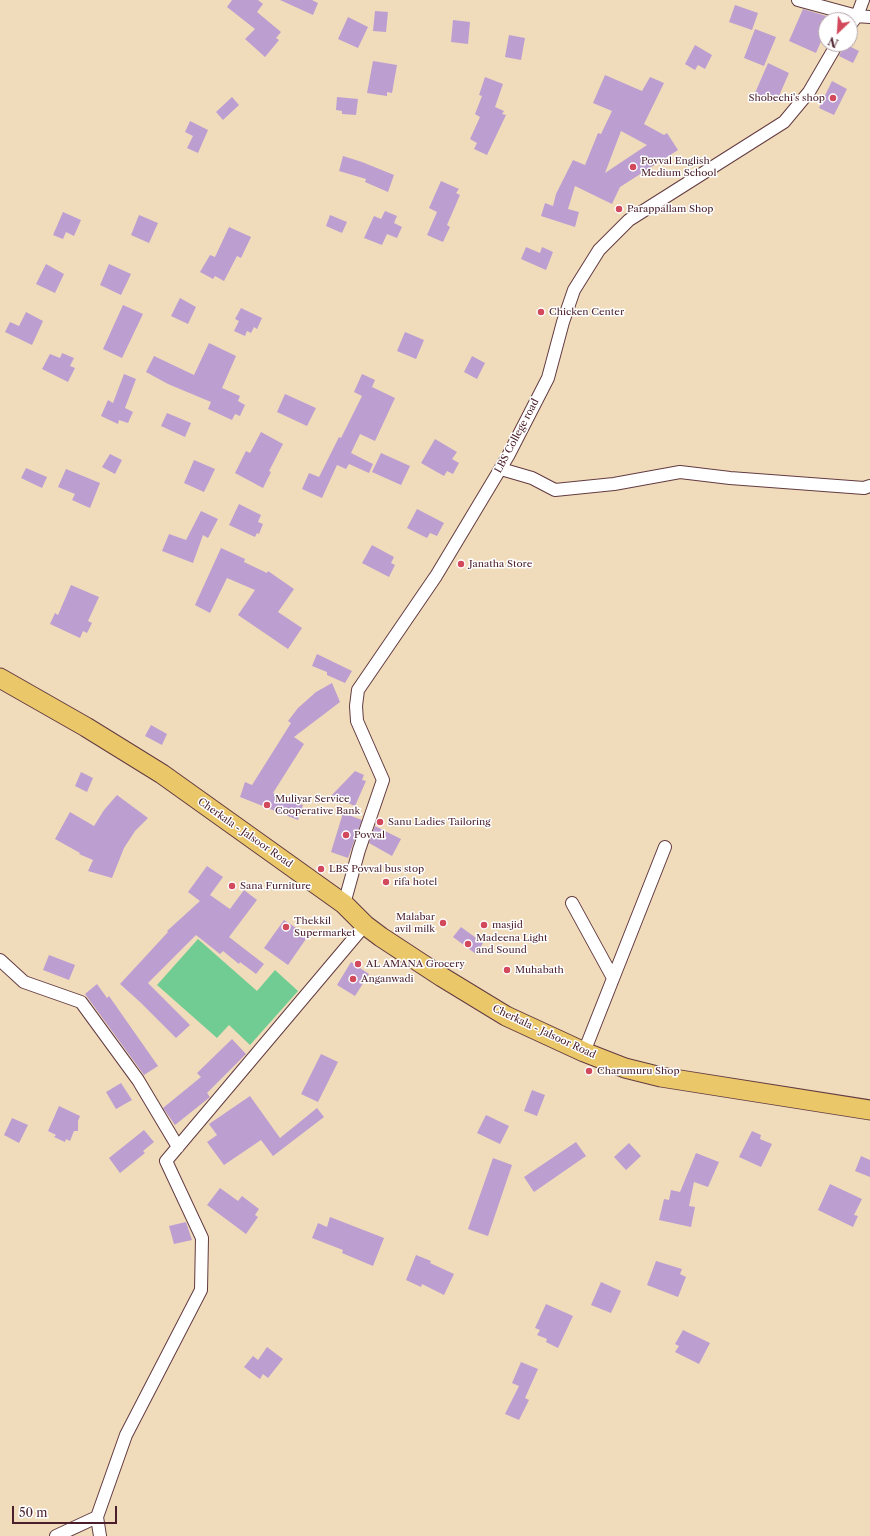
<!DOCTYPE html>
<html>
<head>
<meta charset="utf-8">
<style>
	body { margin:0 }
	#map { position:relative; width:870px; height:1536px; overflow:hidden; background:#f0dcbb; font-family:"Libre Caslon Text",serif }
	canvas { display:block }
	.north { position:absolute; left:818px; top:12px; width:40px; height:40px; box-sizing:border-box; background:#fff; border:1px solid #b7a5aa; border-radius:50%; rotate:205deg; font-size:11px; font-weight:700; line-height:16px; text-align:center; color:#4a1f2b }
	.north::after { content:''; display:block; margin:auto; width:14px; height:18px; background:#d1495b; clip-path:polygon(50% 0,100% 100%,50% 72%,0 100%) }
	.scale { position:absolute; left:12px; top:1506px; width:105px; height:18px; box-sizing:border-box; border:2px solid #4a1f2b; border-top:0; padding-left:5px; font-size:12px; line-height:14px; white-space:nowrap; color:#4a1f2b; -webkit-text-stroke:3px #fff; paint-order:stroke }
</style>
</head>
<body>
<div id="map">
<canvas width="870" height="1536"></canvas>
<div class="north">N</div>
<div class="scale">50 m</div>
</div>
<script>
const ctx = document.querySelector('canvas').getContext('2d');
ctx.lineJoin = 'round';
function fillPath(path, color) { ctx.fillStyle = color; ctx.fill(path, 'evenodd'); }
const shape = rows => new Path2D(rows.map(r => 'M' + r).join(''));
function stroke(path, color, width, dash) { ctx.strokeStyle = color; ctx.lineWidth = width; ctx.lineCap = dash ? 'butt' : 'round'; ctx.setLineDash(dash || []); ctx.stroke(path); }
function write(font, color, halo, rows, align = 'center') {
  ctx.font = font + ' "Libre Caslon Text",serif'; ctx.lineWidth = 3; ctx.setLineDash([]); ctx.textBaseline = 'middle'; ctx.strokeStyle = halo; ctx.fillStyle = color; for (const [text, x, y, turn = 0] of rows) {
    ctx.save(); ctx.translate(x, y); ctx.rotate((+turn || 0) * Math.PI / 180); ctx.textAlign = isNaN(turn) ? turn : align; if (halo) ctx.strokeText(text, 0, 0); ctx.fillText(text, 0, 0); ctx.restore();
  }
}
const green = shape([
	[198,939,257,991,275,970,298,991,250,1045,229,1025,217,1038,157,985]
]);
const building = shape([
	[232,0,258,0,263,4,257,12,281,32,276,38,279,40,265,57,245,39,255,29,227,7],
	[280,0,312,0,318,3,313,15],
	[735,5,758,13,752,30,729,22],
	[803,9,826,16,826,30,816,53,789,41],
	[375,11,388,12,386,32,373,31],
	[348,17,368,27,358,48,338,39],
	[453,20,470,22,468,44,451,42],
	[755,29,776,37,764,66,744,58],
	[509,35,525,38,521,60,505,57],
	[845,44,859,51,853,63,839,56],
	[695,45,712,55,705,69,698,65,695,70,685,64],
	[373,61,397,65,392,93,387,92,387,96,367,93],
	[768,63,789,73,776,103,755,93],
	[605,75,642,91,650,77,664,83,644,124,664,135,667,133,678,150,620,187,612,204,575,186,568,209,579,212,575,227,541,216,545,203,553,206,556,194,573,160,585,165,598,133,601,134,612,111,593,103],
	[621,131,647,145,605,173],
	[485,77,503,84,495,107,504,111,502,114,506,115,487,155,474,149,477,143,470,139,480,117,475,114,482,96,479,95],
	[832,81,847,89,834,115,819,108],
	[232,97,239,105,223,120,216,112],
	[337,97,358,99,356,115,342,114,342,111,336,110],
	[190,121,208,130,198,153,187,148,193,136,185,132],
	[343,156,362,162,394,175,388,192,365,182,366,179,339,171],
	[441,181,459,189,456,193,460,195,447,225,450,227,443,242,427,235,437,212,429,208],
	[385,211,397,216,394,223,402,227,397,238,387,234,382,245,364,238,374,216,381,219],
	[63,212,81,220,74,236,66,232,63,239,53,235],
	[139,215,158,223,149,243,131,235],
	[330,215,347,222,342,233,326,226],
	[229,227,251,237,241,258,237,256,224,281,215,276,213,279,200,272,210,255,215,257],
	[526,247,540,253,542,247,553,252,546,270,521,259],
	[46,264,64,274,55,293,36,284],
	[109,264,131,274,121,295,100,285],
	[180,298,196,307,188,324,171,316],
	[123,305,143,314,122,358,103,349],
	[241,308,262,318,257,329,254,327,251,333,247,331,245,336,234,331,239,321,235,319],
	[26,312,43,321,32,345,5,332,10,322,19,326],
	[405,332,424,340,416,359,397,351],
	[209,343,236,356,222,388,240,396,238,401,245,405,240,416,235,414,232,420,208,409,211,402,168,384,146,372,154,356,194,375],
	[62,353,74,358,70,366,75,368,68,382,42,369,50,354,60,358],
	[472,356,485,363,477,379,464,372],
	[124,374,136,379,125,408,133,412,128,423,119,420,118,424,101,416,108,400,113,403],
	[362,374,375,380,372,387,395,398,375,441,360,434,351,453,373,464,369,473,349,464,346,469,337,465,322,498,302,489,309,473,319,477,339,437,341,438,362,396,354,392],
	[285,394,316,408,307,426,277,412],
	[167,413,191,423,185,437,161,426],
	[261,432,283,444,269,471,271,472,263,488,235,473,246,451,250,453],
	[435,439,457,452,452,459,459,463,453,474,447,471,444,476,421,463],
	[381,453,410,466,401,485,372,472],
	[110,454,122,460,115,474,102,467],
	[194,460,215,469,204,492,184,483],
	[26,468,47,477,42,488,21,478],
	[66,469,100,483,90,508,72,500,75,494,58,487],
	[239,504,261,515,258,522,263,524,259,534,257,533,255,537,229,525],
	[417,509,444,523,437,536,430,533,427,538,407,528],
	[201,511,218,519,208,538,203,535,193,563,162,551,169,534,186,540],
	[372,545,394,557,391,563,395,565,389,577,362,563],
	[221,548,245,559,244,562,267,573,268,571,294,589,278,612,302,628,288,649,238,615,255,590,227,578,210,613,195,605],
	[71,585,99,597,88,621,92,623,87,633,83,631,80,638,50,624,55,613,58,615],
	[317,654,352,671,345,683,327,675,327,672,312,666],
	[332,683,340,702,294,737,304,744,273,793,303,805,298,820,240,797,245,782,252,785,291,723,288,721,298,708,316,692],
	[151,725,167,734,162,745,145,736],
	[355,771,364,775,362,780,366,781,355,806,331,796],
	[81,772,93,778,87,792,75,786],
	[117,795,148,818,135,831,124,848,112,878,88,871,93,860,79,854,80,853,55,839,70,812,94,826,104,810],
	[343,813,362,820,348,858,331,852],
	[375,826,401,839,392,856,369,843],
	[207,866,223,877,210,895,230,909,244,890,257,900,229,937,264,964,256,974,240,962,239,964,223,951,220,954,196,935,148,983,190,1025,176,1038,140,1002,120,984,168,932,167,931,200,901,188,892],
	[284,920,308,936,288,965,264,948],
	[461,927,483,943,476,954,453,937],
	[49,955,75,965,69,980,43,970],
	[351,962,369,974,355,996,337,985],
	[97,984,107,998,109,996,158,1066,144,1075,85,994],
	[232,1039,246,1054,207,1093,210,1097,175,1125,163,1108,201,1077,197,1073],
	[321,1054,338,1062,318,1102,301,1094],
	[121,1083,132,1100,116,1109,106,1092],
	[532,1090,545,1095,537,1116,524,1111],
	[250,1096,280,1138,317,1108,324,1117,273,1156,261,1140,224,1165,207,1142,217,1135,209,1124],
	[59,1106,80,1116,78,1121,78,1131,74,1131,70,1141,66,1139,65,1142,54,1137,56,1135,48,1131],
	[486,1115,509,1126,500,1144,477,1133],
	[12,1118,28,1125,19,1143,4,1135],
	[144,1130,154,1142,143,1151,145,1153,120,1173,109,1158],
	[752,1131,761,1135,760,1139,772,1144,761,1167,739,1157],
	[576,1142,586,1156,534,1192,524,1177],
	[629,1143,641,1156,626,1170,614,1157],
	[696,1153,719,1162,708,1187,694,1182,689,1206,695,1207,691,1227,659,1220,664,1199,669,1200,671,1190,680,1192],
	[861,1156,870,1160,870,1177,855,1171],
	[493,1158,512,1165,488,1236,468,1229],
	[830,1184,862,1199,854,1215,858,1216,853,1227,818,1210],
	[220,1188,238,1201,242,1196,259,1209,255,1215,258,1217,246,1234,207,1205],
	[330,1217,384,1238,373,1266,342,1253,343,1250,312,1238,318,1223,327,1227],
	[186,1222,192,1240,174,1244,169,1226],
	[416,1255,431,1261,430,1263,454,1274,444,1295,422,1284,421,1287,406,1280],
	[656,1261,682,1269,680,1274,686,1277,678,1297,647,1285],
	[601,1282,621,1291,611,1313,591,1305],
	[546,1304,573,1316,558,1348,546,1342,547,1339,537,1335,540,1330,535,1328],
	[683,1330,710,1343,699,1364,675,1352,679,1346,675,1344],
	[267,1347,283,1359,268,1378,263,1374,260,1379,244,1367,253,1356,258,1360],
	[521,1362,538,1369,525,1398,529,1400,519,1420,505,1414,519,1386,512,1383]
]);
const street = shape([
	[798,0,857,16,870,17],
	[850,25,857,16,863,0],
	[501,469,532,478,555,490,614,484,680,472,730,478,864,488,870,486],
	[572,903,613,978],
	[344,904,359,850,383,780,357,721,356,706,358,690,436,576,508,456,548,378,563,322,574,290,599,250,629,220,784,122,809,92,837,44],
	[0,960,24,982,81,1002,138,1080,178,1147],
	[584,1052,665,847],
	[56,1536,97,1517],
	[100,1536,97,1517,126,1435,201,1290,202,1238,166,1161,365,925]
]);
const primary = shape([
	[0,678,86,727,162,774,344,904,365,925,381,937,442,977,506,1016,584,1052,625,1068,661,1077,870,1110]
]);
const markers = [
	[833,98,4,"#d1495b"],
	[633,167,4,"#d1495b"],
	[619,209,4,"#d1495b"],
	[541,312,4,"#d1495b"],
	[461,564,4,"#d1495b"],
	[267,805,4,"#d1495b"],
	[380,822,4,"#d1495b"],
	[346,835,4,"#d1495b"],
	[321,869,4,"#d1495b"],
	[386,882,4,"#d1495b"],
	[232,886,4,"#d1495b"],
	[443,923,4,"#d1495b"],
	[484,925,4,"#d1495b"],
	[286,927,4,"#d1495b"],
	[468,944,4,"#d1495b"],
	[358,964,4,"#d1495b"],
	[507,970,4,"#d1495b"],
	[353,979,4,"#d1495b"],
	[589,1071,4,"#d1495b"]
];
const poiNames = [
	["Shobechi's shop",825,98,"right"],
	["Povval English",641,161],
	["Medium School",641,173],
	["Parappallam Shop",627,209],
	["Chicken Center",549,312],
	["Janatha Store",469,564],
	["Muliyar Service",275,799],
	["Cooperative Bank",275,811],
	["Sanu Ladies Tailoring",388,822],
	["Povval",354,835],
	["LBS Povval bus stop",329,869],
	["rifa hotel",394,882],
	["Sana Furniture",240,886],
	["Malabar",435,917,"right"],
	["avil milk",435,929,"right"],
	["Thekkil",294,921],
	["Supermarket",294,933],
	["masjid",492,925],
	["Madeena Light",476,938],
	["and Sound",476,950],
	["AL AMANA Grocery",366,964],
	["Muhabath",515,970],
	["Anganwadi",361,979],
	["Charumuru Shop",597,1071]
];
const streetNames = [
	["LBS College road",517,436,-62],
	["Cherkala - Jalsoor Road",245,833,35],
	["Cherkala - Jalsoor Road",544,1032,25]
];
fillPath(green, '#71cc93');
fillPath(building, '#bc9ed1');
stroke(street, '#633b41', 14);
stroke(primary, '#633b41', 21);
stroke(street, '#fff', 12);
stroke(primary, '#eac769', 19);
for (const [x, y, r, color] of markers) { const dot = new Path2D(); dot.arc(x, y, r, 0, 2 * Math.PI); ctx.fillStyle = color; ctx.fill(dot); stroke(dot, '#fff', 1.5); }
write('10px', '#4a1f2b', '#fff', poiNames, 'left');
write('10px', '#4a1f2b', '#fff', streetNames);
</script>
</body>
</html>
